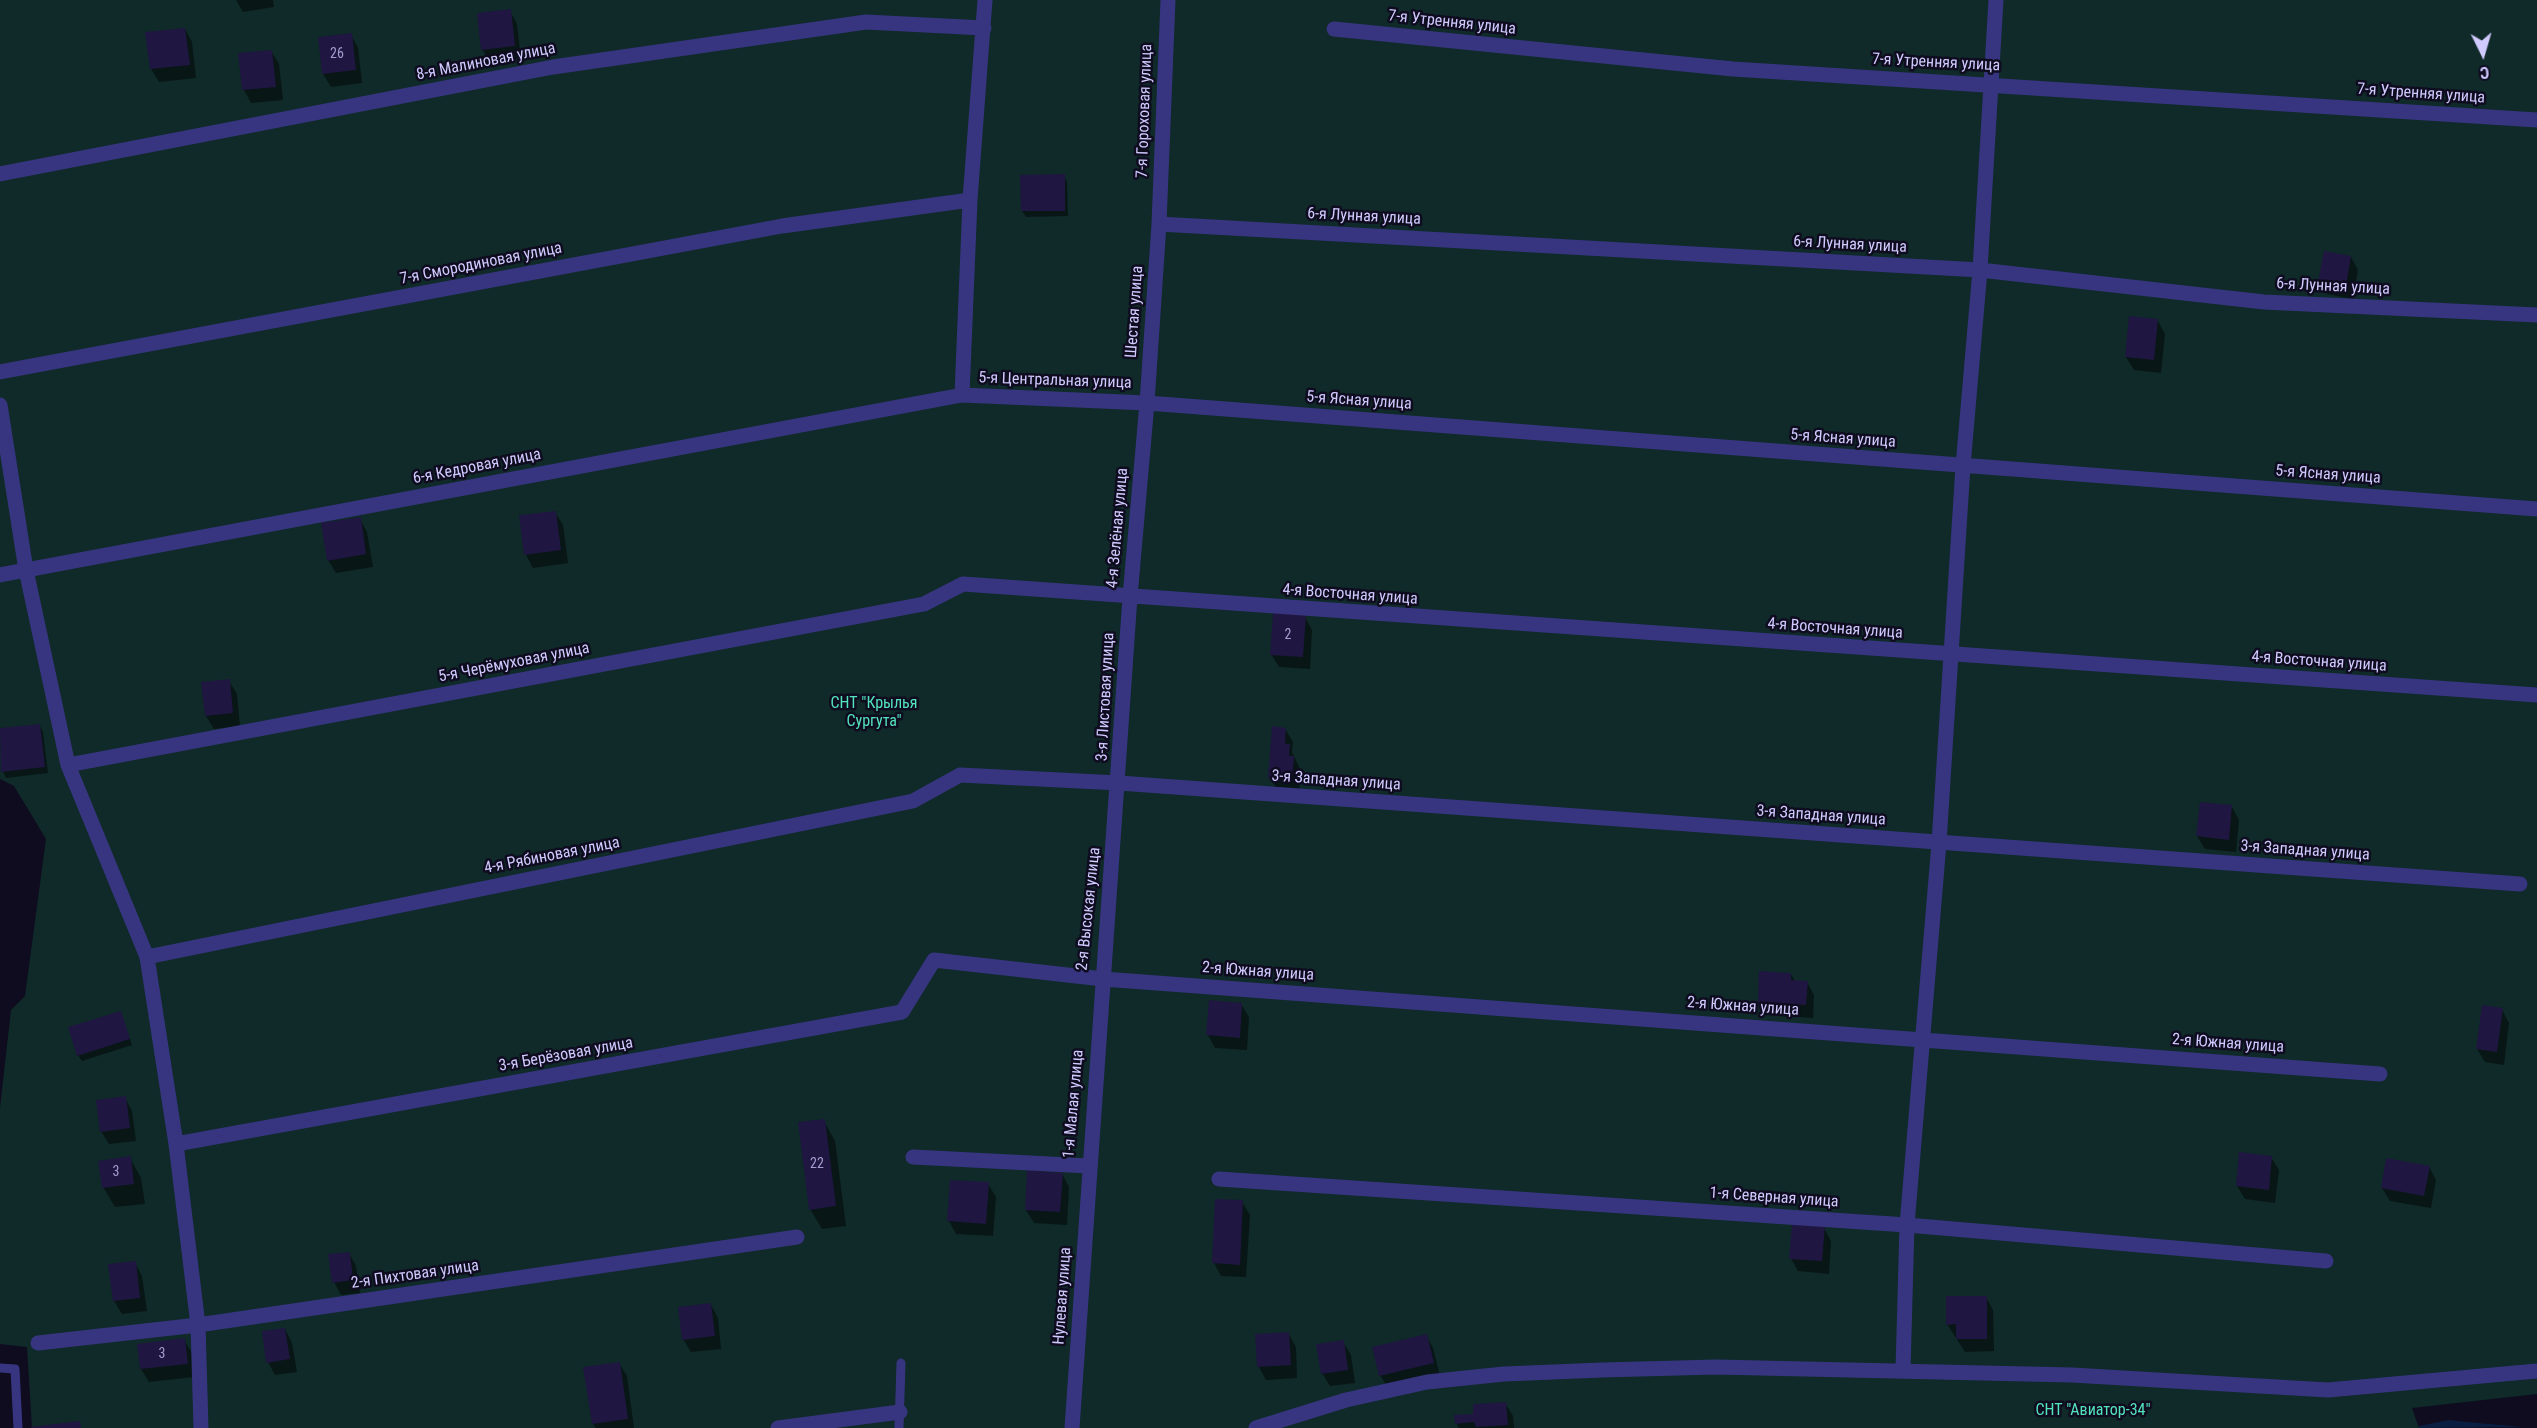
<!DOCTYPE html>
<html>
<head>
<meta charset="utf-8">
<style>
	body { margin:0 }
	#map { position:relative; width:2537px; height:1428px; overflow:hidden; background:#0f0c20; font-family:"Roboto Condensed",sans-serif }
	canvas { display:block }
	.north { position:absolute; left:2453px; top:24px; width:60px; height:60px; -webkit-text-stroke:4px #0f0c20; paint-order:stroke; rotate:175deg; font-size:16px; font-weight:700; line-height:24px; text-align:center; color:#d0caff }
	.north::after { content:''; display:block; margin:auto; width:21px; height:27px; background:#d0caff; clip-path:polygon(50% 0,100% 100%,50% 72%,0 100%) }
</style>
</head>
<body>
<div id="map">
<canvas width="2537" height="1428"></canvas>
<div class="north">С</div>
</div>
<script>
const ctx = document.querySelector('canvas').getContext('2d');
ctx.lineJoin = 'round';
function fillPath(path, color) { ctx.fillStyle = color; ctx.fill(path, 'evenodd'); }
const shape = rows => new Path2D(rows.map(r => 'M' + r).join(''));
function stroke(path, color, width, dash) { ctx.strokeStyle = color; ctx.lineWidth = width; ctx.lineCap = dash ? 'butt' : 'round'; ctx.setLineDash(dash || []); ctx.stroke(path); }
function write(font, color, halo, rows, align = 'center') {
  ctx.font = font + ' "Roboto Condensed",sans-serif'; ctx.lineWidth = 5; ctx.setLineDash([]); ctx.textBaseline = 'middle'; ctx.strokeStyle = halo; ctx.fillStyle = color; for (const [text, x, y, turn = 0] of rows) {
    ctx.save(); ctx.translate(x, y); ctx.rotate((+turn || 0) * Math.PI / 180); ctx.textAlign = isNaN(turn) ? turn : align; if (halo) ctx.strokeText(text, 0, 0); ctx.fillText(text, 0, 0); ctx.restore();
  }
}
const green = shape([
	[0,0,2537,0,2537,1394,2412,1408,2419,1428,32,1428,27,1347,0,1344,0,1108,11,1010,25,996,46,839,14,786,0,779]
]);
const water = shape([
	[2449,1420,2478,1423,2523,1427,2419,1428,2419,1426]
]);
const shadow = shape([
	[236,0,273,0,274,7,243,12],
	[510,11,517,24,521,59,490,62,482,49],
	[185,29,192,42,196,78,159,82,151,69],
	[351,35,358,48,362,83,331,87,323,74],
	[271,51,279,64,283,100,251,103,244,90,240,55],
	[1064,176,1067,182,1068,216,1026,217,1022,211],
	[2351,257,2358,270,2353,299,2327,294,2320,281],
	[2158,321,2165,334,2161,373,2134,370,2126,357],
	[555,512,563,525,568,563,533,568,526,555],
	[360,519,367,532,373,567,336,573,328,560],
	[1305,617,1312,630,1310,669,1279,667,1271,654],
	[229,681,237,694,240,726,214,729,206,716],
	[40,726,43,732,48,773,6,778,3,772,0,730],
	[1285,729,1293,742,1292,752,1301,771,1299,792,1277,790,1270,777],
	[2232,807,2239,820,2236,852,2205,849,2197,836],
	[1761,973,1791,974,1795,981,1807,982,1814,995,1813,1018,1767,1015,1759,1002],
	[1241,1004,1249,1017,1247,1050,1215,1048,1208,1035],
	[2502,1010,2509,1023,2504,1065,2485,1062,2477,1049],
	[120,1012,132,1045,82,1061,78,1055],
	[125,1098,132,1111,136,1141,109,1144,101,1131],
	[824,1121,835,1141,846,1226,822,1229,810,1209],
	[2240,1154,2271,1157,2279,1170,2275,1203,2245,1199,2237,1186],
	[130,1158,141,1178,145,1204,115,1207,103,1187],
	[2429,1167,2436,1180,2431,1208,2390,1201,2382,1188],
	[1062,1174,1069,1187,1067,1225,1034,1223,1026,1210],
	[988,1184,996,1197,993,1236,956,1234,949,1221],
	[1217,1200,1242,1202,1250,1215,1246,1277,1221,1276,1214,1263],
	[1824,1228,1831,1241,1829,1274,1798,1271,1791,1258],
	[349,1253,356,1266,360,1293,341,1295,334,1282],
	[135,1263,142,1276,147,1311,122,1314,114,1301],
	[1986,1297,1993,1310,1994,1351,1965,1352,1947,1324],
	[711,1305,718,1318,721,1349,691,1352,683,1339],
	[285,1329,292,1343,297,1372,275,1375,268,1362],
	[1288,1333,1296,1347,1297,1378,1266,1380,1259,1367],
	[1426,1335,1433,1348,1440,1376,1388,1388,1380,1375],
	[184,1340,192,1353,194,1377,149,1382,141,1369],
	[1343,1342,1351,1355,1355,1383,1330,1386,1322,1373],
	[619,1363,627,1376,634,1428,596,1428,593,1424],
	[1505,1403,1513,1416,1514,1428,1459,1428,1456,1423]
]);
const building = shape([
	[511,9,515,46,481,50,477,13],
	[185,28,190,65,150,69,145,32],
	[352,33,356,70,322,74,318,37],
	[272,50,276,87,242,90,238,53],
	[1065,174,1065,211,1021,211,1020,175],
	[2324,251,2351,256,2346,286,2318,282],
	[2129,316,2158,319,2154,360,2125,357],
	[556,511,561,550,524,555,519,515],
	[361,517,366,554,327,561,321,523],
	[1273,613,1306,615,1303,657,1270,655],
	[230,679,233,713,205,716,201,682],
	[40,724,45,767,1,772,0,728],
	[1272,726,1286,728,1285,744,1290,744,1289,756,1294,756,1292,780,1268,778],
	[2200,802,2232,805,2229,840,2196,836],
	[1759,971,1791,973,1791,980,1808,981,1806,1005,1758,1002],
	[1209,1000,1242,1003,1240,1038,1206,1035],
	[2482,1005,2503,1008,2497,1052,2476,1049],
	[121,1011,130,1039,77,1056,68,1027],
	[126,1096,130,1128,100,1132,96,1100],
	[825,1119,836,1206,809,1210,798,1122],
	[2239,1152,2272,1156,2269,1190,2236,1186],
	[131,1156,134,1184,102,1188,98,1161],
	[2386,1158,2430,1166,2424,1196,2381,1188],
	[1027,1170,1063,1173,1060,1212,1025,1210],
	[950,1180,989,1182,986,1224,947,1221],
	[1215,1199,1243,1200,1240,1265,1212,1263],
	[1792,1224,1825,1226,1822,1261,1789,1259],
	[350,1252,353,1280,332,1283,328,1254],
	[136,1261,140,1298,113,1301,108,1264],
	[1946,1296,1987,1296,1987,1339,1956,1339,1956,1324,1946,1325],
	[711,1303,715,1336,682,1340,678,1307],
	[285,1328,290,1359,266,1363,262,1331],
	[1289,1332,1291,1365,1257,1367,1255,1334],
	[1427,1334,1434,1363,1379,1376,1372,1347],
	[185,1338,188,1364,140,1369,137,1344],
	[1344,1340,1348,1370,1321,1374,1316,1344],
	[620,1362,628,1419,592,1424,583,1367],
	[1506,1402,1508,1425,1476,1427,1474,1422,1455,1424,1454,1415,1473,1414,1473,1404],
	[80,1421,81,1428,31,1428,31,1427]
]);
const lane = shape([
	[0,1368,15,1369,18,1428],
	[899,1428,901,1363]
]);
const street = shape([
	[1334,29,1733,69,2537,120],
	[0,174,553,67,866,22,984,28],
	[1159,224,1980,270,2264,302,2537,315],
	[0,372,782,226,970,200],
	[962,395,970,200,985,0],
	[0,405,26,570,68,765,147,957,176,1144,198,1325,201,1428],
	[0,575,962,395,1147,403,2537,509],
	[68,765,924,604,963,584,2537,695],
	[147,957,913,801,960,775,1119,783,2520,884],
	[176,1144,902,1012,934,960,1103,979,2380,1074],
	[913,1157,1089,1166],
	[1219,1179,1907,1225,2326,1261],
	[38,1343,198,1325,797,1237],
	[1903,1370,1907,1225,1939,843,1963,466,1980,270,1996,0],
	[778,1428,900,1412],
	[1072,1428,1130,597,1147,403,1159,224,1168,0],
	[1256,1428,1346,1400,1427,1382,1504,1374,1602,1370,1716,1367,2072,1375,2328,1390,2537,1371]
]);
const numberNames = [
	["26",337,54],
	["2",1288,635],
	["22",817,1164],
	["3",116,1172],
	["3",162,1354]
];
const streetNames = [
	["7-я Утренняя улица",1452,23,6],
	["8-я Малиновая улица",486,62,-11],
	["7-я Утренняя улица",1936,63,3],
	["7-я Утренняя улица",2421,94,4],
	["7-я Гороховая улица",1145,111,-88],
	["6-я Лунная улица",1364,217,3],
	["6-я Лунная улица",1850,245,3],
	["7-я Смородиновая улица",481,264,-11],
	["6-я Лунная улица",2333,287,3],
	["Шестая улица",1135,312,-86],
	["5-я Центральная улица",1055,381,2],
	["5-я Ясная улица",1359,401,4],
	["5-я Ясная улица",1843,439,4],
	["6-я Кедровая улица",477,467,-11],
	["5-я Ясная улица",2328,475,4],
	["4-я Зелёная улица",1118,528,-85],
	["4-я Восточная улица",1350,595,4],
	["4-я Восточная улица",1835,629,4],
	["4-я Восточная улица",2319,662,4],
	["5-я Черёмуховая улица",514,663,-11],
	["3-я Листовая улица",1106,697,-87],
	["3-я Западная улица",1336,781,4],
	["3-я Западная улица",1821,816,4],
	["3-я Западная улица",2305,851,4],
	["4-я Рябиновая улица",552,856,-11],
	["2-я Высокая улица",1089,909,-84],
	["2-я Южная улица",1258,972,4],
	["2-я Южная улица",1743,1007,4],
	["2-я Южная улица",2228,1044,4],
	["3-я Берёзовая улица",566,1055,-10],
	["1-я Малая улица",1074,1104,-85],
	["1-я Северная улица",1774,1198,4],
	["2-я Пихтовая улица",415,1275,-8],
	["Нулевая улица",1063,1296,-86]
];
const parkNames = [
	["CНТ \"Крылья",874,704],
	["Сургута\"",874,722],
	["СНТ \"Авиатор-34\"",2093,1411]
];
fillPath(green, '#0f2a29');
fillPath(water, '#091e41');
fillPath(shadow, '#0007');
fillPath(building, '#1f1741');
stroke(lane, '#373580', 9);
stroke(street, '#373580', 15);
write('14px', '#a49dd0', null, numberNames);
write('16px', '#d0caff', '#0f0c20', streetNames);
write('16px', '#53e3bd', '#0f0c20', parkNames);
</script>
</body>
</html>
